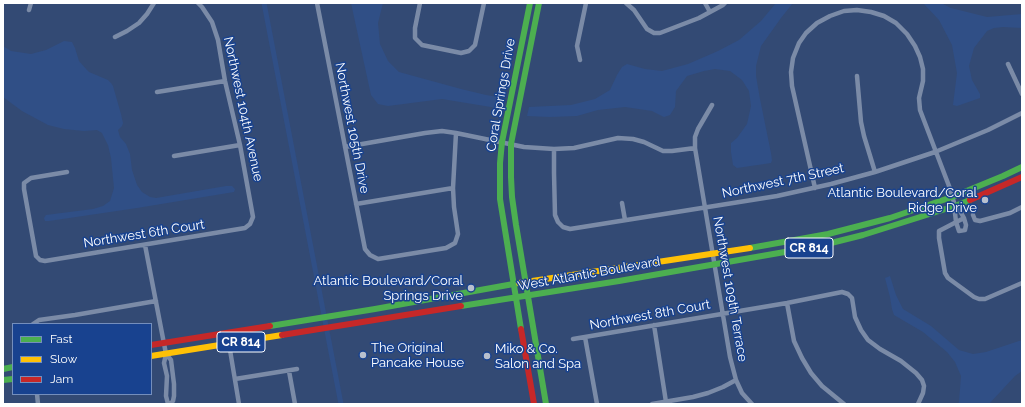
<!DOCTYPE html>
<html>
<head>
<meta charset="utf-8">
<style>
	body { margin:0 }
	#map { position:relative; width:1025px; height:407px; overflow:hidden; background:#334a74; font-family:Raleway,sans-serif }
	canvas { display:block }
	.frame { position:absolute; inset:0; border:4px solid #fff; pointer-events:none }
	.legend { position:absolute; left:12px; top:323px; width:140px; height:72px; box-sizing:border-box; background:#18428f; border:1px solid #748ebc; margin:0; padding:5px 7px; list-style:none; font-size:12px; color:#fff }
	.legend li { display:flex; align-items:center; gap:8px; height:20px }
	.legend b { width:20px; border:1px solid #748ebc }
</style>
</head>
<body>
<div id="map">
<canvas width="1025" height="407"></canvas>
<div class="frame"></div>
<ul class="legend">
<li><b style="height:5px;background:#4caf50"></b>Fast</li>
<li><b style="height:5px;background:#ffc107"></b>Slow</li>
<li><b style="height:5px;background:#c62828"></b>Jam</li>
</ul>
</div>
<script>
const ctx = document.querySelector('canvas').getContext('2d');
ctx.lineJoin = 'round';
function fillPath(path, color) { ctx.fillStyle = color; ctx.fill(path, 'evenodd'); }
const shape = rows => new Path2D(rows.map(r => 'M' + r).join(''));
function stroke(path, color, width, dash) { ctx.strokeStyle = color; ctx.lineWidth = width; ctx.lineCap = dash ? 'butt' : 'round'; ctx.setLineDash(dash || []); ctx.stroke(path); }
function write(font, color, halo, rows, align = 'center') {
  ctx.font = font + ' Raleway,sans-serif'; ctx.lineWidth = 3; ctx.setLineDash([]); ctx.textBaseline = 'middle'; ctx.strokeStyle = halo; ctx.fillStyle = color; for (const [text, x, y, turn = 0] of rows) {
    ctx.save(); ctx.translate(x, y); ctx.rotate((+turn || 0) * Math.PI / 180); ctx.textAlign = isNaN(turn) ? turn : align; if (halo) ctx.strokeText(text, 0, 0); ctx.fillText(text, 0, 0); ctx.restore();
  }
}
const water = shape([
	[351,3,383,3,378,23,380,44,388,61,399,72,461,89,486,95,498,97,499,101,497,108,442,99,388,106,378,104,371,95],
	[776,3,793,3,781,18,761,46,756,66,756,76,760,99,771,153,772,160,771,163,737,168,733,165,731,152,731,143,737,138,747,124,751,106,749,91,742,80,730,71,715,69,704,71,687,76,676,91,675,107,670,115,664,117,652,111,625,107,598,110,577,116,550,117,527,116,529,107,571,105,595,99,610,90,617,75,622,67,627,64,645,69,662,71,688,64,718,51,739,40,761,21],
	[923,3,941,3,951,8,987,17,1022,14,1022,28,1003,27,994,28,987,31,974,48,969,66,972,80,980,94,980,98,957,106,953,105,957,73,952,45,939,20],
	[64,41,72,42,75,48,79,61,87,70,89,72,108,80,111,83,113,86,121,114,123,123,122,126,118,130,120,137,126,144,130,154,132,170,137,185,142,192,150,197,156,198,226,186,232,186,235,189,234,192,137,208,49,221,45,221,44,218,46,215,93,209,103,206,110,201,114,188,111,158,108,145,102,133,97,130,84,131,64,129,48,125,22,111,3,97,3,46,11,51,31,54,46,50],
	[890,276,896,295,903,309,931,326,959,350,973,354,986,352,1022,340,1022,371,1015,376,989,404,958,404,959,402,961,376,955,362,947,352,923,332,894,315,892,309,890,297,885,278]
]);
const canal = shape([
	[264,3,341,404]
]);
const street = shape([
	[317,3,365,249,370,255,378,259,446,248,455,243,458,234,454,207,453,188,456,133],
	[420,3,415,28,415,38,422,45,461,53,469,51,475,45,484,3],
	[626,3,634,10,647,29,654,33,660,33,699,18,723,5,725,3],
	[705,3,710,12],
	[29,10,31,3],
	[115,37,127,31,139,23,147,14,154,3],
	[580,60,577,46,586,3],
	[1008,64,1022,94],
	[857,76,861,122,864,136,875,172],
	[157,92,225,81],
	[712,105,698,129,695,137,695,148,730,357,736,380,742,393,752,404],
	[345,147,425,133,442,131,456,133,524,147,554,149,574,148,618,138,633,139,644,142,663,151,672,151,695,148],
	[554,149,554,173,555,215,558,222,563,227,570,229,777,196,831,184,875,172,935,152,988,130,1022,113],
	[174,156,240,145],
	[67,172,31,178,24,183,24,189,36,256,40,260,45,261,245,228,250,224,253,217,240,145,225,81,218,40,212,22,202,7,198,3],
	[815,188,792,86,791,72,793,58,799,43,806,33,817,23,830,16,844,11,857,10,871,12,884,16,896,23,907,34,915,46,920,57,923,69,923,81,919,98,920,110,949,186,955,206,960,211,964,218,966,225,965,230,959,231,956,222,955,213,955,206],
	[622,203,625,220],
	[356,204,453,188],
	[973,215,975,220,980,221,1010,213,1022,207],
	[964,218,939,231,939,238,945,273,948,278,974,297,979,299,985,299,1022,283],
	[145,245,166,354,164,363,167,376,166,396,168,404],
	[787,303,794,341,802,358,811,373,822,386,844,404],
	[33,324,39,320,75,315,156,301],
	[654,325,666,402],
	[585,337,597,404],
	[573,339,787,303,842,292,848,294,852,298,855,317,861,330,868,340,880,349,901,361,916,373,922,380,924,386,923,393,918,404],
	[229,344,239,404],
	[166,354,171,360,174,384,174,396,173,401,170,404],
	[289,371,295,404],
	[235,379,297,369],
	[37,394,38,404],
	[652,404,693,397,708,393,723,387,736,380]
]);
const fast = shape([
	[539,3,511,144,511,177,512,197,516,225,546,404],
	[750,248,828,234,890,218,952,197,1003,176,1022,167],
	[461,306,619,281,819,246,863,235,955,206,970,200],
	[270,326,375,309,519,283],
	[521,329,500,199,500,163,502,142,530,3],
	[3,369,13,367],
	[3,380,13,379]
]);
const slow = shape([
	[519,283,750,248],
	[151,356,282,335]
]);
const jam = shape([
	[970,200,1022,177],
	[521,329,534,404],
	[282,335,461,306],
	[151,345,270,326]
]);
const markers = [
	[985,200,4,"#b8c0ce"],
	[471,288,4,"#b8c0ce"],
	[363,355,4,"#b8c0ce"],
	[487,356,4,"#b8c0ce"]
];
const shields = [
	[809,248,48],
	[241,342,48]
];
const shieldNames = [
	["CR 814",809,248],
	["CR 814",241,342]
];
const streetNames = [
	["Coral Springs Drive",501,95,-80],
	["Northwest 104th Avenue",243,109,78],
	["Northwest 105th Drive",352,128,79],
	["Northwest 7th Street",783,181,-12],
	["Northwest 6th Court",144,234,-9],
	["West Atlantic Boulevard",589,274,-10],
	["Northwest 109th Terrace",730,289,80],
	["Northwest 8th Court",650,315,-10]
];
const poiNames = [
	["Atlantic Boulevard/Coral",977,193],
	["Ridge Drive",977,208],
	["Atlantic Boulevard/Coral",463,281],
	["Springs Drive",463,296],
	["The Original",371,348,"left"],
	["Pancake House",371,363,"left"],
	["Miko & Co.",495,349,"left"],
	["Salon and Spa",495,364,"left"]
];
fillPath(water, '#304f86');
stroke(canal, '#304f86', 5);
stroke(street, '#7b8ba7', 4.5);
stroke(fast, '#4caf50', 6);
stroke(slow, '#ffc107', 6);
stroke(jam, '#c62828', 6);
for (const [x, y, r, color] of markers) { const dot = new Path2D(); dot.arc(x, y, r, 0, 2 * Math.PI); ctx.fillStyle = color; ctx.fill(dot); stroke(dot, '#18428f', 1.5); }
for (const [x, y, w] of shields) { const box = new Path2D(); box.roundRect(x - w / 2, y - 10, w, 20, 3); ctx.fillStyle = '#18428f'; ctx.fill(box); stroke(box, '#fff', 1); }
write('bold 12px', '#fff', null, shieldNames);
write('13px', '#fff', '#18428f', streetNames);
write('13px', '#fff', '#18428f', poiNames, 'right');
</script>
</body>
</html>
